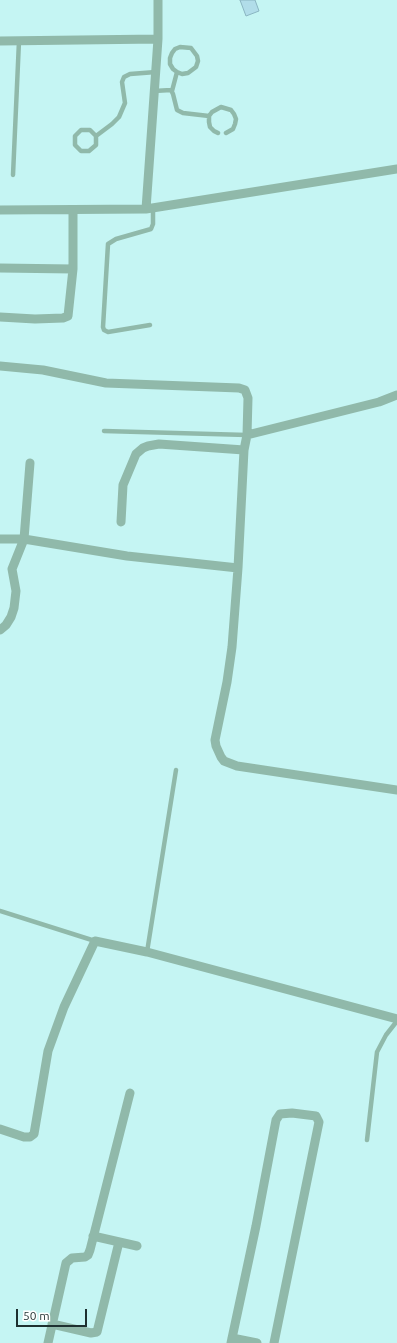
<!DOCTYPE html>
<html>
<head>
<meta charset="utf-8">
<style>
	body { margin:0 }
	#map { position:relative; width:397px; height:1343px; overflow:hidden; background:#c5f5f3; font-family:Ubuntu,sans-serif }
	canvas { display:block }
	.scale { position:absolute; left:16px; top:1309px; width:71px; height:18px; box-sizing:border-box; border:2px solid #1e3030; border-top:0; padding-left:5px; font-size:12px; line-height:14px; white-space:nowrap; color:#1e3030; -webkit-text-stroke:3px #fff; paint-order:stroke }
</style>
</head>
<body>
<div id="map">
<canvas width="397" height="1343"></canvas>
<div class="scale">50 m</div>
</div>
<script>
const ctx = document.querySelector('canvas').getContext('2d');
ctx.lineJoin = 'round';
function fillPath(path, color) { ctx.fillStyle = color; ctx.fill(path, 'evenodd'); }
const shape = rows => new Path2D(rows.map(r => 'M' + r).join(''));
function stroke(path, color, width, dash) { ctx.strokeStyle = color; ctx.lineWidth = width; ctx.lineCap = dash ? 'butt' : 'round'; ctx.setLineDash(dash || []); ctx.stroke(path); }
const building = shape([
	[240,0,255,0,259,11,246,16,240,0]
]);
const lane = shape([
	[154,91,171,90,173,94,177,110,183,113,209,116,212,112,221,107,231,110,234,114,236,119,235,124,233,129,226,133],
	[172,91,177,72,173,69,170,64,170,58,172,53,175,49,180,47,191,48,197,56,198,61,196,67,188,73,182,74,177,72],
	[209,116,209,122,210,127,214,131,218,133],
	[96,136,90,130,81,130,75,136,75,145,81,151,89,151,96,145,96,136,112,124,119,117,125,103,122,82,124,77,130,74,156,72],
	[13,175,19,41],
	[150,325,108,332,104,330,103,327,108,244,116,239,151,229,153,224,153,208],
	[104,431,247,435],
	[0,911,95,941],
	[147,952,176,770],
	[367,1140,377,1052,386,1035,397,1021]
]);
const street = shape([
	[0,41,158,39],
	[146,209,158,39,158,0],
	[0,210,146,209,397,169],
	[0,268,73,269],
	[0,317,35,319,63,318,68,316,73,269,73,210],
	[0,366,43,370,106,383,239,388,245,390,248,398,247,435,244,450,238,568,232,647,227,682,215,740,216,746,221,757,224,761,237,766,397,790],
	[247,435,379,402,397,395],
	[121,522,123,485,136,454,143,448,148,446,159,444,244,450],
	[0,539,24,539,127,556,238,568],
	[0,630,6,625,11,617,14,608,16,591,12,569,24,539,30,463],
	[0,1129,24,1137,30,1137,34,1134,48,1051,64,1007,95,941,147,952,397,1019],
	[93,1236,137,1246],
	[52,1324,91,1333,97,1332,119,1242],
	[232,1338,257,1343],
	[48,1343,66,1263,72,1258,85,1257,88,1255,90,1250,130,1093],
	[231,1343,256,1226,276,1120,280,1114,292,1113,316,1116,319,1122,274,1343]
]);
fillPath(building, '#b1dde9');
stroke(building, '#8ab5c1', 1);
stroke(lane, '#90b9aa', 4.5);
stroke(street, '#90b9aa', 9);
</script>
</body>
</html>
